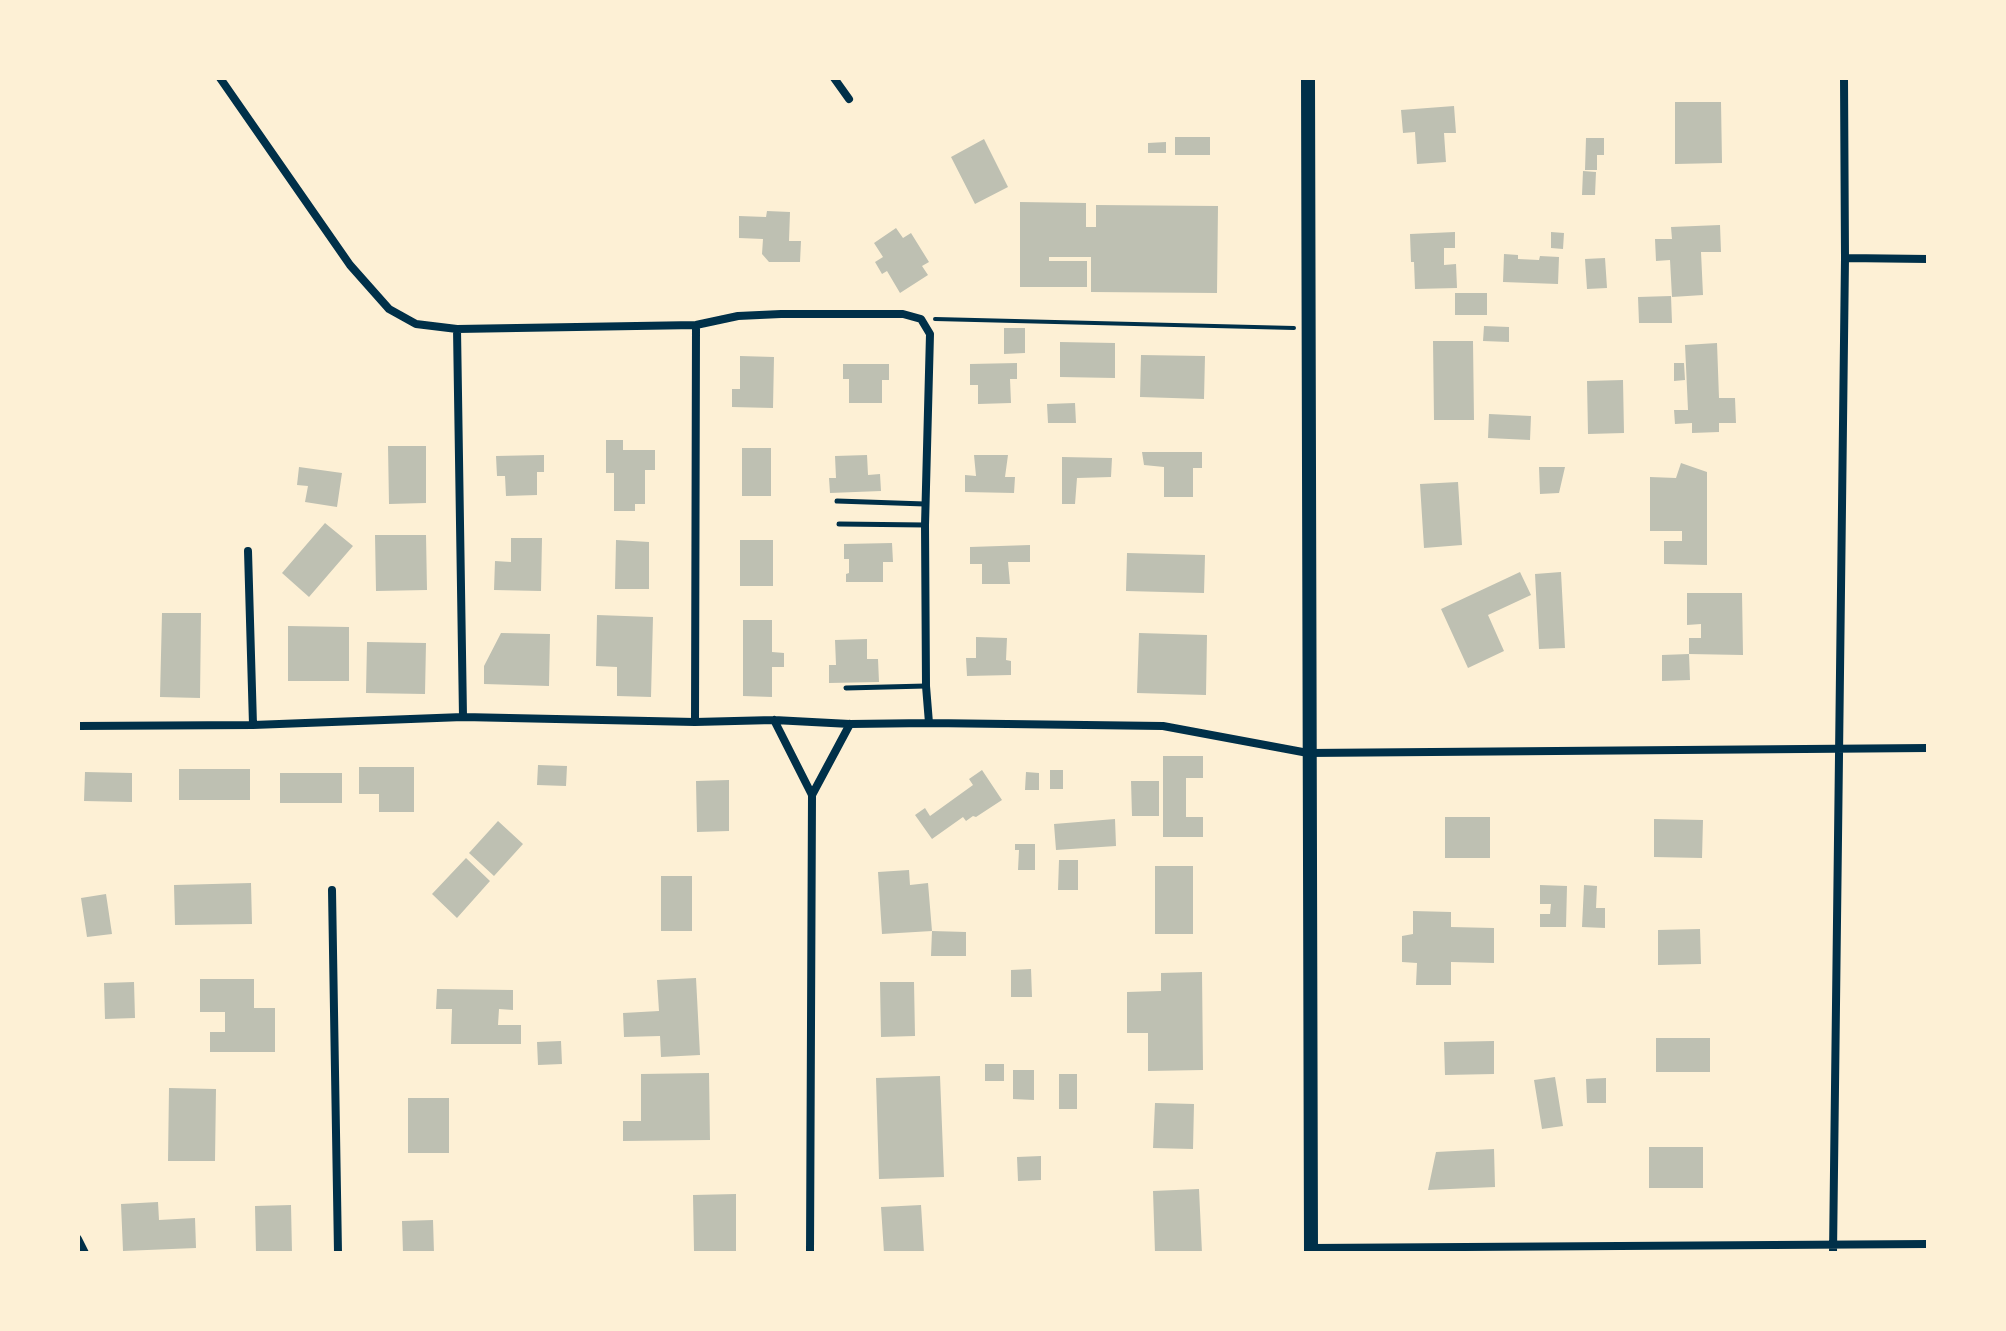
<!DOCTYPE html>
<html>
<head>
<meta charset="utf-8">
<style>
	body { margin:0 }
	#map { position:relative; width:2006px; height:1331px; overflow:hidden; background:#fdf0d5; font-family:"Varela Round",sans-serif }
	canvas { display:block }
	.frame { position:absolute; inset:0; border:80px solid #fdf0d5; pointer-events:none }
</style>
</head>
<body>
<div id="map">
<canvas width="2006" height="1331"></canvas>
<div class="frame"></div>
</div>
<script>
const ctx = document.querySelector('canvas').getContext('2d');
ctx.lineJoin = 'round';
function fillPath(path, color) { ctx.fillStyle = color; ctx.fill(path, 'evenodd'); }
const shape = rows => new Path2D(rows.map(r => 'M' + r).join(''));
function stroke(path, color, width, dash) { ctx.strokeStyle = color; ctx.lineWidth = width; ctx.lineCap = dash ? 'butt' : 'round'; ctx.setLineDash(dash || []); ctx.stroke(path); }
const building = shape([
	[1675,102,1721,102,1722,163,1675,164],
	[1454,106,1456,133,1444,133,1446,162,1417,164,1415,132,1403,133,1401,110],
	[1175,137,1210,137,1210,155,1175,155],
	[1586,138,1604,138,1604,155,1597,155,1597,170,1585,170],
	[984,139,1008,187,975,204,951,157],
	[1166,142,1166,153,1148,153,1148,143],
	[1583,171,1596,172,1595,195,1582,195],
	[1020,202,1086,203,1086,227,1096,227,1096,205,1218,206,1217,293,1091,292,1091,257,1049,257,1049,261,1087,261,1087,287,1020,287],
	[767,211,790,212,789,241,801,241,800,262,769,262,762,254,763,239,739,238,739,216,766,217],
	[1720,225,1721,252,1701,252,1703,295,1672,297,1670,260,1656,261,1655,239,1672,239,1671,227],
	[896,228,903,238,911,233,929,262,922,266,928,275,900,293,887,271,882,274,875,262,883,257,874,243],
	[1455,232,1455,248,1444,248,1444,265,1456,264,1457,288,1415,289,1414,262,1411,262,1410,234],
	[1551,232,1564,233,1563,249,1551,248],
	[1504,254,1518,255,1518,259,1539,260,1540,256,1559,257,1558,284,1503,282],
	[1605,258,1607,288,1587,289,1585,259],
	[1455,293,1487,293,1487,315,1455,315],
	[1671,296,1672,323,1639,323,1638,297],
	[1484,326,1509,327,1509,342,1483,341],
	[1004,328,1025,328,1025,353,1004,354],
	[1433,341,1473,341,1474,420,1434,420],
	[1060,342,1115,343,1115,378,1060,377],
	[1717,343,1719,398,1735,398,1736,423,1719,423,1719,432,1692,433,1692,423,1675,424,1674,410,1688,410,1685,345],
	[1141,355,1205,356,1204,399,1140,397],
	[740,356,774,357,773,408,732,407,732,389,740,389],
	[1017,363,1017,379,1010,379,1011,403,978,404,978,385,970,385,970,364],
	[1674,363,1684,363,1685,380,1674,381],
	[843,364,889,364,889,380,882,380,882,403,849,403,849,379,843,379],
	[1623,380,1624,433,1588,434,1587,381],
	[1075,403,1076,423,1048,423,1047,404],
	[1489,414,1531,416,1530,440,1488,438],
	[606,440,623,440,623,450,655,450,655,470,645,470,645,504,635,504,635,511,614,511,614,473,606,473],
	[388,446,426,446,426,503,389,504],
	[742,448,771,448,771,496,742,496],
	[1142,452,1202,452,1202,468,1193,468,1193,497,1164,497,1164,467,1144,465],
	[544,455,544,472,537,472,537,495,506,496,505,476,497,476,496,456],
	[867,455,868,475,880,474,881,491,830,493,829,478,836,478,835,456],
	[974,455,1008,455,1005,477,1015,477,1014,493,965,492,965,475,976,476],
	[1062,457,1112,458,1111,477,1077,478,1075,504,1062,504],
	[1681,463,1707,472,1707,565,1664,564,1664,541,1682,541,1682,531,1650,531,1650,477,1676,478],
	[299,467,342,473,337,507,305,502,308,486,297,485],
	[1539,467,1565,467,1559,493,1540,494],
	[1458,482,1462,545,1424,548,1420,484],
	[325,523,353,546,309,597,282,573],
	[375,535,426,535,427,590,376,591],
	[511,538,542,538,541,591,494,590,495,561,511,562],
	[616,540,649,542,649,589,615,589],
	[740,540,773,540,773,586,740,586],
	[892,543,893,562,883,562,883,582,846,582,846,574,849,573,849,559,844,559,844,544],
	[1030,545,1030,562,1008,562,1010,584,982,584,982,564,970,564,970,547],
	[1127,553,1205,555,1204,593,1126,591],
	[1520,572,1531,595,1488,615,1504,651,1468,668,1441,609],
	[1561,572,1565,648,1539,649,1535,574],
	[1687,593,1742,593,1743,655,1689,654,1690,680,1662,681,1662,655,1689,654,1689,638,1701,638,1701,624,1687,625],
	[162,613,201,613,200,698,160,697],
	[597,615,653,617,651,697,617,696,617,667,596,666],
	[743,620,772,620,772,652,784,653,784,667,772,667,772,697,743,696],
	[288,626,349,627,349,681,288,681],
	[501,633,550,634,549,686,484,684,484,666],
	[1139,633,1207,635,1206,695,1137,693],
	[976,637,1007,638,1006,660,1011,661,1011,675,967,676,966,658,976,658],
	[867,639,867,659,878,659,879,682,829,683,829,665,836,665,835,640],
	[367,642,426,643,425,694,366,693],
	[1163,756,1203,756,1203,778,1186,778,1186,817,1203,817,1203,837,1163,837],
	[538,765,567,766,566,786,537,785],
	[359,767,414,767,414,812,379,812,379,794,359,794],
	[179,769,250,769,250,800,179,800],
	[982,770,1002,800,976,817,973,816,966,821,963,817,932,839,915,815,925,808,930,816,973,785,969,779],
	[1050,770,1063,770,1063,789,1050,789],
	[85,772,132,773,132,802,84,801],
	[1026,772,1039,773,1039,790,1025,790],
	[280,773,342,773,342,803,280,803],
	[729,780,729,831,697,832,696,781],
	[1131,781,1159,781,1159,816,1132,816],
	[1445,817,1490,817,1490,858,1445,858],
	[1115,819,1116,846,1056,850,1054,824],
	[1654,819,1703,820,1702,858,1654,857],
	[498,821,523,844,494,876,469,853],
	[1015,844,1035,844,1035,870,1018,870,1019,850,1015,850],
	[466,858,490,881,457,918,432,894],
	[1059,860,1078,860,1078,890,1058,890],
	[1155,866,1193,866,1193,934,1155,934],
	[909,870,910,885,928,883,932,931,882,934,878,872],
	[661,876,692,876,692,931,661,931],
	[251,883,252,924,175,925,174,885],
	[1540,885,1567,886,1566,927,1540,927,1540,914,1550,914,1551,904,1540,904],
	[1584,885,1597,886,1596,908,1605,908,1605,928,1582,927],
	[106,894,112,934,87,937,81,898],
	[1413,911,1451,912,1451,927,1494,928,1494,963,1451,962,1451,985,1416,985,1417,963,1402,962,1402,936,1413,934],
	[1700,929,1701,964,1658,965,1658,930],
	[932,931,966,932,966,956,931,956],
	[1031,969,1032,997,1011,997,1011,970],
	[1202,972,1203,1070,1148,1071,1148,1033,1127,1033,1127,992,1161,991,1161,973],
	[696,978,700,1055,661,1057,660,1036,624,1037,623,1013,659,1011,657,980],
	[200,979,254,979,254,1008,275,1008,275,1052,210,1052,210,1032,225,1032,225,1012,200,1012],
	[134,982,135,1018,105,1019,104,983],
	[880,982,914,982,915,1036,881,1037],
	[437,989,513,990,513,1010,499,1009,498,1025,521,1025,521,1044,451,1044,452,1009,436,1009],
	[1656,1038,1710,1038,1710,1072,1656,1072],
	[561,1041,562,1064,538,1065,537,1042],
	[1494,1041,1494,1074,1445,1075,1444,1042],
	[985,1064,1004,1064,1004,1081,985,1081],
	[1013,1070,1034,1070,1034,1100,1013,1099],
	[709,1073,710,1140,623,1141,623,1121,641,1121,641,1074],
	[1059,1074,1077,1074,1077,1109,1059,1109],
	[940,1076,944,1177,879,1179,876,1078],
	[1555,1077,1563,1126,1542,1129,1534,1080],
	[1606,1078,1606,1103,1587,1103,1586,1079],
	[169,1088,216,1089,215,1161,168,1161],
	[408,1098,449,1098,449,1153,408,1153],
	[1155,1103,1194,1104,1193,1149,1153,1148],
	[1649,1147,1703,1147,1703,1188,1649,1188],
	[1494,1149,1495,1187,1428,1190,1436,1152],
	[1041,1156,1041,1180,1018,1181,1017,1157],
	[1199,1189,1202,1253,1155,1253,1153,1191],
	[736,1194,736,1251,694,1251,693,1195],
	[158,1202,159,1220,195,1218,196,1248,123,1251,121,1204],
	[291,1205,292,1253,256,1253,255,1206],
	[921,1205,924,1253,884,1253,881,1207],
	[433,1220,434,1253,403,1253,402,1221]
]);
const path = shape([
	[935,319,1294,328]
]);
const service = shape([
	[837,501,925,504],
	[839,524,925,525],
	[846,688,926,686]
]);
const minor = shape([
	[220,78,350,265,389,309,416,324,457,329,696,325,738,316,781,314,903,314,921,319,930,334,925,525,926,686,929,723],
	[834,78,849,99],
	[1845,258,1928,259],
	[457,329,463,717],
	[248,551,253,725],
	[774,720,812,795,810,1253],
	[695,722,696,325],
	[78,726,253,725,463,717,695,722,774,720,850,724,929,723,1163,726,1308,753,1928,748],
	[812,795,850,724],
	[332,890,338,1253],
	[78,1239,85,1253],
	[1311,1248,1928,1244],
	[1833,1253,1845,258,1844,78]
]);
const tertiary = shape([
	[1308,78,1311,1253]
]);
fillPath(building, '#bec0b2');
stroke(path, '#003049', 4);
stroke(service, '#003049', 5);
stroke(minor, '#003049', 8);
stroke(tertiary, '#003049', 14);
</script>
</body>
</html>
